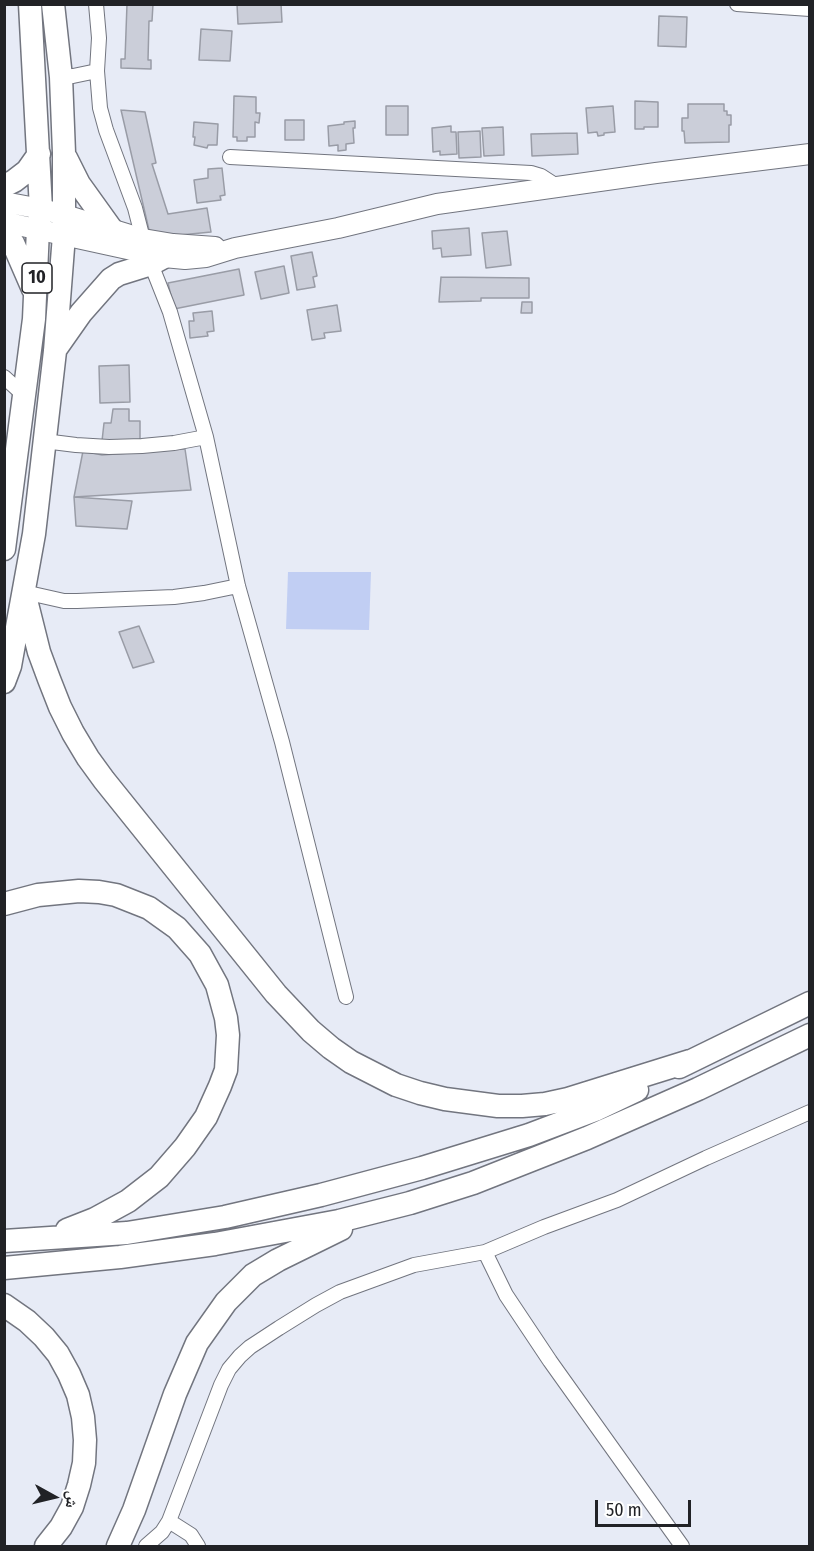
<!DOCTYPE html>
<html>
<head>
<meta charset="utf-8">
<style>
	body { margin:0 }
	#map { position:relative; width:814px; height:1551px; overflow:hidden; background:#e7ebf6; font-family:"Fira Sans Condensed","Noto Naskh Arabic",sans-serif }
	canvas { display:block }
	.frame { position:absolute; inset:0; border:6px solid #212226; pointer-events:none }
	.north { position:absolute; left:24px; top:1467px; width:60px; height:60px; -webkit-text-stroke:4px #fff; paint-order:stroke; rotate:98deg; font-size:16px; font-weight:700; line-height:24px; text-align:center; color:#212226 }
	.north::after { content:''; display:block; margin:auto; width:21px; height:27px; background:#212226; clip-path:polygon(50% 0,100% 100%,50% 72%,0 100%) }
	.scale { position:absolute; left:595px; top:1500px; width:96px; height:27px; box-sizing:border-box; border:3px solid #212226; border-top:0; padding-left:8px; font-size:18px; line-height:21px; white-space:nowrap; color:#212226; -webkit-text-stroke:4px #fff; paint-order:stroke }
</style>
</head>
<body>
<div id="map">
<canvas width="814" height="1551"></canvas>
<div class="frame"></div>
<div class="north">ش</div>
<div class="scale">50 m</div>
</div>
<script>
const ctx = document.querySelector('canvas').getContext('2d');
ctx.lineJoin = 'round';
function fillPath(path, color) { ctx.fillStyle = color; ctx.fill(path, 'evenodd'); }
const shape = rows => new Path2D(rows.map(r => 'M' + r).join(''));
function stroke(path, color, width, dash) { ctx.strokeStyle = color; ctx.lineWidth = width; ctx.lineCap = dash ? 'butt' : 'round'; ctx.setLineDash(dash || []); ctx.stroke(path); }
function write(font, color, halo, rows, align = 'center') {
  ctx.font = font + ' "Fira Sans Condensed",sans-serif'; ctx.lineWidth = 4.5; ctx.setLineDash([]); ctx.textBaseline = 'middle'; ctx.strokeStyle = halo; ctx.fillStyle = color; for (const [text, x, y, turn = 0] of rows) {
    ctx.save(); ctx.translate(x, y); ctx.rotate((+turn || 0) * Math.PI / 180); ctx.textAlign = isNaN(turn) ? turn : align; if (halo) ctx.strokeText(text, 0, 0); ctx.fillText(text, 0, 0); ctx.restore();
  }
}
const green = shape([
	[288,572,371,572,369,630,286,629]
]);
const building = shape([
	[127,4,153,4,152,21,149,21,148,60,151,60,151,69,121,68,121,59,125,59,127,4],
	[237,4,281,4,282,22,238,24,237,4],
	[659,16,687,17,686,47,658,46,659,16],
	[201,29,232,31,230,61,199,60,201,29],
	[234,96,256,97,256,113,260,113,259,123,255,122,255,137,247,137,247,141,237,141,237,137,233,137,234,96],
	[635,101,658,102,658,127,644,127,644,129,635,129,635,101],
	[688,104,724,104,724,111,727,111,727,115,731,115,731,125,729,125,729,142,685,143,684,131,682,131,682,118,688,118,688,104],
	[386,106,408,106,408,135,386,135,386,106],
	[613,106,615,132,604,133,604,135,598,136,597,132,588,133,586,108,613,106],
	[121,110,145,112,156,163,152,164,168,214,207,208,211,232,170,236,149,230,121,110],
	[285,120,304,120,304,140,285,140,285,120],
	[355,121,355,128,353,128,354,143,346,144,346,150,338,151,338,145,329,146,328,126,344,124,344,122,355,121],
	[194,122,218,124,217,145,208,145,207,148,194,145,195,137,193,137,194,122],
	[451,126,451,132,456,132,457,154,440,155,440,151,433,152,432,128,451,126],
	[503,127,504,155,484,156,482,128,503,127],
	[480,131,481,157,459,158,458,132,480,131],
	[577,133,578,154,532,156,531,134,577,133],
	[222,168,225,195,220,196,221,200,197,203,194,180,208,178,208,169,222,168],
	[469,228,471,255,442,257,441,248,433,249,432,231,469,228],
	[507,231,511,265,486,268,482,233,507,231],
	[312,252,317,276,313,277,315,287,297,290,291,256,312,252],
	[284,266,289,293,261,299,255,272,284,266],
	[239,269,244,295,174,309,168,283,239,269],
	[441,277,529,278,529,298,481,298,481,301,439,302,441,277],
	[522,302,532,302,532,313,521,313,522,302],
	[337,305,341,331,324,333,325,338,312,340,307,310,337,305],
	[212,311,214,331,207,332,208,336,190,338,189,321,194,321,193,313,212,311],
	[129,365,130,402,100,403,99,366,129,365],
	[113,409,129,409,129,421,140,421,140,440,102,441,104,423,111,423,113,409],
	[185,449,191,490,74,497,83,451,102,455,185,449],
	[74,497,132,501,127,529,76,526,74,497],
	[139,626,154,662,133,668,119,632,139,626]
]);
const minor = shape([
	[96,4,99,38,97,71,100,108,106,130,135,208,143,239],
	[737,4,810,9],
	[61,77,73,76,97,71],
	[230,157,531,173,541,176,558,187],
	[151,264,170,312,206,437,238,586,282,742,346,997],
	[4,377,25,396],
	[44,441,76,445,109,447,142,446,174,443,206,437],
	[24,592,64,601,77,601,174,597,204,593,238,586],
	[485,1252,506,1295,550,1361,682,1546],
	[169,1521,191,1535,198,1546],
	[146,1546,162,1532,169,1521,221,1385,229,1369,240,1356,250,1347,279,1328,316,1305,340,1292,414,1265,485,1252,544,1227,617,1200,706,1158,810,1112]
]);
const secondary = shape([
	[4,202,41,209,65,215,143,239,173,244,215,247],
	[4,222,164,257,185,259,206,257,235,248,338,228,437,204,656,173,810,154]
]);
const trunk = shape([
	[66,158,79,184,112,230],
	[4,186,14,181,27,171,39,154],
	[4,236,13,243,33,289],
	[55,350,81,313,111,279,119,274,151,264,164,257],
	[4,549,34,319,38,229,41,209,30,4],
	[24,592,39,652,49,679,60,707,73,733,88,758,104,780,276,994,311,1031,331,1048,351,1062,396,1085,420,1093,445,1099,498,1106,522,1106,545,1104,568,1099,690,1061],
	[4,682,10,666,34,534,55,351,64,235,64,153,61,77,53,4],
	[4,904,38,895,79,891,99,892,116,895,149,908,177,928,200,954,217,985,226,1018,228,1035,226,1070,220,1086,206,1117,185,1147,159,1177,128,1201,95,1219,67,1230],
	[679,1067,810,1003],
	[4,1241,127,1233,225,1217,321,1195,422,1168,529,1135,595,1110,637,1090],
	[4,1268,120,1257,215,1244,339,1221,410,1203,473,1183,587,1138,698,1089,810,1035],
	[4,1305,27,1321,44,1337,58,1354,69,1374,78,1395,83,1417,85,1440,84,1463,79,1485,72,1507,61,1527,46,1546],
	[118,1546,134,1510,175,1394,197,1343,226,1302,253,1275,278,1260,341,1229]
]);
const shields = [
	[37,278,30]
];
const shieldNames = [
	["10",37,278]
];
fillPath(green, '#c1cef3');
fillPath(building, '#cbced9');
stroke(building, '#999ca6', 1.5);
stroke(minor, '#72757f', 16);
stroke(secondary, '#72757f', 22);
stroke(trunk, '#72757f', 25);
stroke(minor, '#fff', 14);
stroke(secondary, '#fff', 20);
stroke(trunk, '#fff', 22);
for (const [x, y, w] of shields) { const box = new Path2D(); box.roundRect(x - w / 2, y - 15, w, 30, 4.5); ctx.fillStyle = '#fff'; ctx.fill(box); stroke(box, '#212226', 1.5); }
write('bold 18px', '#212226', null, shieldNames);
</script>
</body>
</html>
